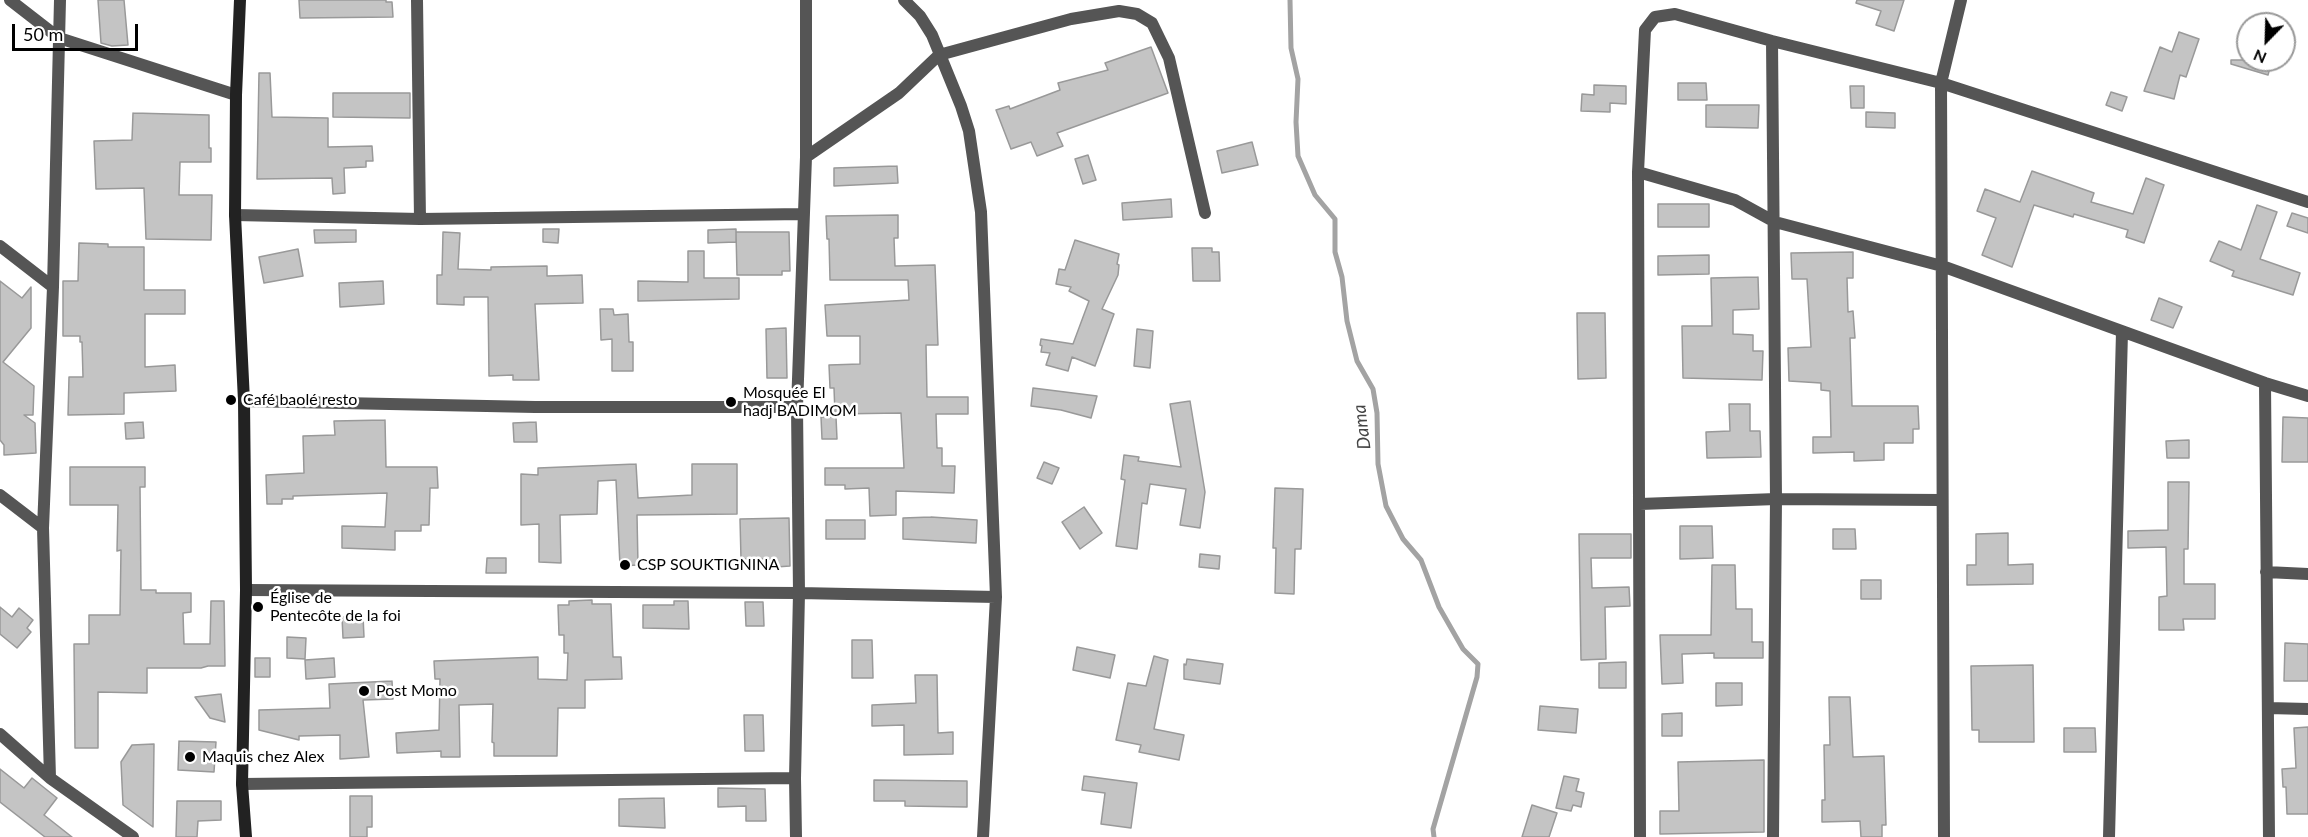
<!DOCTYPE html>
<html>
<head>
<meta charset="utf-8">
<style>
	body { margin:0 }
	#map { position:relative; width:2308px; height:837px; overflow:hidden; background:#fff; font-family:Lato,sans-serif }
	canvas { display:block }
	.north { position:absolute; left:2236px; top:12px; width:60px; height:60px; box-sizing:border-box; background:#fff; border:2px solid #999; border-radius:50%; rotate:203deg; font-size:16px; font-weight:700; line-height:24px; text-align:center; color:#000 }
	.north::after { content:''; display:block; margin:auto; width:21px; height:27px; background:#000; clip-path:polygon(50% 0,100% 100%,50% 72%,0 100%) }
	.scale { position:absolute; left:12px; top:24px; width:126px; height:27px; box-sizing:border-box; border:3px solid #000; border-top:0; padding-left:8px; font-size:18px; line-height:21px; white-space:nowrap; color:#000; -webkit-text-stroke:4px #fff; paint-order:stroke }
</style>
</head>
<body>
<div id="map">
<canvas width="2308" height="837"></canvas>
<div class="north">N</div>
<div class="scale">50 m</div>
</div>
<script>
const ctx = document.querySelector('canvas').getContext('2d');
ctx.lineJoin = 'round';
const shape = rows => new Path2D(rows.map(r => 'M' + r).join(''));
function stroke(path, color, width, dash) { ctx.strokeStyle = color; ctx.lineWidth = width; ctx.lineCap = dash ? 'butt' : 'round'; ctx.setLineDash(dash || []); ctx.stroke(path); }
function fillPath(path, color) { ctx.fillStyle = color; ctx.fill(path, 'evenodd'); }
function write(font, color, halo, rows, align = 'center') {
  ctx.font = font + ' Lato,sans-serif'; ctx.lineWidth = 5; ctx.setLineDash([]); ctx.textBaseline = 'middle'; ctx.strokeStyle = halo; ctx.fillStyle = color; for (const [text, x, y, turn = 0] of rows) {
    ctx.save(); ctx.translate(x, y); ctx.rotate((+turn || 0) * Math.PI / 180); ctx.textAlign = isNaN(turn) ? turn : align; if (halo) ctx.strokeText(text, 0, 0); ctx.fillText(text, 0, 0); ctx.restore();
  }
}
const stream = shape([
	[1290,0,1291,48,1298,79,1296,122,1298,156,1315,195,1335,219,1335,252,1342,277,1347,321,1357,361,1373,389,1377,413,1378,464,1386,506,1403,539,1421,560,1439,607,1463,649,1478,664,1477,677,1433,829,1434,837]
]);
const building = shape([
	[98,0,124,0,128,45,112,46,101,43,98,0],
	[299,0,386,0,386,2,392,2,393,17,300,18,299,0],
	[1857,0,1904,0,1894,31,1876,25,1881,11,1856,3,1857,0],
	[2179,32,2199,39,2186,77,2180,75,2174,99,2144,91,2160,47,2172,52,2179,32],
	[1151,47,1168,93,1057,133,1063,146,1037,156,1031,142,1011,149,996,110,1009,106,1010,109,1060,90,1058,83,1108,70,1105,63,1151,47],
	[2231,60,2272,60,2268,75,2231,64,2231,60],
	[259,73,270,73,272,117,328,118,328,147,372,146,373,161,366,161,366,167,344,168,345,193,333,194,332,178,257,179,259,73],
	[1678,83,1706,83,1707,100,1678,100,1678,83],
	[1594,85,1626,86,1626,104,1610,103,1610,112,1581,111,1582,94,1594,95,1594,85],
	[1850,86,1864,86,1864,108,1851,108,1850,86],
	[2111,92,2127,97,2122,111,2106,105,2111,92],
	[333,93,410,93,410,118,333,117,333,93],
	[1706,105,1759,105,1758,128,1706,127,1706,105],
	[1866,112,1895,113,1895,128,1866,127,1866,112],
	[133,113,209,115,209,148,211,148,211,162,180,162,179,195,212,195,211,240,146,239,144,188,96,189,94,141,132,140,133,113],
	[1252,142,1258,165,1222,173,1217,151,1252,142],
	[1088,155,1096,180,1083,184,1075,159,1088,155],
	[897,166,898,183,834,186,834,168,897,166],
	[2032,171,2094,193,2091,202,2133,214,2146,178,2164,185,2144,243,2126,237,2128,230,2074,214,2073,217,2034,205,2012,267,1982,255,1996,218,1977,211,1985,189,2020,202,2032,171],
	[1171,199,1172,217,1123,220,1122,203,1171,199],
	[1658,204,1709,204,1709,227,1658,227,1658,204],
	[2257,205,2277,212,2260,259,2300,273,2293,295,2232,276,2234,271,2210,261,2219,241,2241,250,2257,205],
	[2292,213,2308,218,2308,233,2287,226,2292,213],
	[898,215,898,238,894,238,895,266,935,265,938,345,926,345,927,397,968,397,968,414,936,414,937,448,942,448,942,466,955,466,954,493,896,491,896,515,870,516,869,488,845,489,845,485,825,485,825,468,904,468,901,413,835,414,834,388,830,388,829,365,860,364,860,336,827,336,825,305,909,300,908,280,830,280,829,239,827,239,826,216,898,215],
	[543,229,559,229,558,243,543,242,543,229],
	[736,229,736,242,708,243,708,230,736,229],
	[314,230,356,230,356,242,315,243,314,230],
	[443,232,460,233,458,269,491,270,491,267,547,266,547,276,582,275,583,303,535,304,539,380,513,380,513,375,489,376,488,297,464,297,464,305,437,304,437,275,442,275,443,232],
	[736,232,789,232,790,271,782,271,782,275,737,275,736,232],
	[1075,240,1119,254,1117,264,1119,265,1118,275,1102,309,1114,314,1095,366,1072,357,1068,371,1046,365,1050,353,1041,352,1042,346,1040,345,1041,339,1073,344,1089,301,1069,291,1071,287,1056,284,1059,269,1065,270,1075,240],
	[79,243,108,244,108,247,144,247,144,290,185,290,185,314,145,314,145,367,175,365,176,391,124,393,124,414,68,415,69,377,83,377,82,342,80,342,80,336,63,336,63,281,78,281,79,243],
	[1192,248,1212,248,1212,252,1219,252,1220,281,1193,281,1192,248],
	[298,249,303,276,264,283,259,257,298,249],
	[688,251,704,251,704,278,739,278,739,299,638,301,638,281,688,282,688,251],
	[1853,252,1853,278,1847,278,1848,312,1853,311,1855,338,1850,338,1852,406,1918,406,1919,429,1913,429,1913,443,1884,443,1884,460,1854,461,1854,452,1813,453,1813,437,1831,437,1830,391,1821,390,1821,383,1789,381,1788,348,1811,347,1807,279,1792,279,1791,253,1853,252],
	[1709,255,1709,274,1658,275,1658,256,1709,255],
	[1758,277,1759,309,1733,310,1733,334,1753,335,1753,351,1763,351,1762,380,1683,378,1682,326,1712,326,1711,278,1758,277],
	[0,281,22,298,31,287,31,328,3,362,34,386,33,415,24,415,35,423,36,453,4,455,4,445,0,440,0,281],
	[383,281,384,304,340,307,339,283,383,281],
	[2159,298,2182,307,2173,328,2151,320,2159,298],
	[600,309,613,309,614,315,628,314,629,342,633,342,633,371,612,371,612,339,601,340,600,309],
	[1577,313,1605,313,1606,378,1578,379,1577,313],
	[786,328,787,378,767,378,766,329,786,328],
	[1137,329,1153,331,1150,368,1134,366,1137,329],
	[1033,388,1097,396,1091,418,1061,410,1031,406,1033,388],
	[1190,401,1205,492,1200,528,1180,525,1186,489,1150,484,1147,504,1142,503,1137,549,1116,546,1125,480,1121,479,1124,455,1139,457,1138,461,1181,467,1170,404,1190,401],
	[1729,404,1750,404,1750,431,1760,431,1761,457,1707,458,1706,432,1730,431,1729,404],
	[821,417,836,417,837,439,822,439,821,417],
	[2283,417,2308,418,2308,462,2282,462,2283,417],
	[385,420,386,467,437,467,438,488,430,488,429,525,421,525,421,531,395,531,395,550,342,548,342,526,385,527,387,493,293,496,293,499,282,499,282,504,267,504,266,475,304,473,303,436,335,435,334,421,385,420],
	[143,422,144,438,126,439,125,423,143,422],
	[536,422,537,442,514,442,513,423,536,422],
	[2189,440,2189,458,2167,458,2166,441,2189,440],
	[1044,462,1059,468,1052,484,1037,478,1044,462],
	[636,464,638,498,692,495,692,464,737,464,737,514,637,515,638,565,620,566,616,480,598,481,597,514,560,515,561,563,539,562,539,524,521,525,521,474,538,475,538,468,636,464],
	[70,467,145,467,145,487,140,487,141,590,156,590,156,593,191,593,191,612,183,613,184,644,210,644,211,601,224,601,225,666,208,666,201,668,147,668,147,693,98,692,98,748,75,748,74,644,89,644,89,615,120,615,121,550,117,551,118,505,70,505,70,467],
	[2168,482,2189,482,2188,549,2184,549,2184,584,2215,584,2215,619,2183,619,2184,630,2159,630,2159,597,2167,596,2166,547,2128,548,2128,531,2168,530,2168,482],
	[1275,488,1303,489,1301,549,1295,549,1294,594,1275,593,1276,548,1273,548,1275,488],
	[1084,507,1102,533,1080,549,1062,522,1084,507],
	[931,517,977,520,976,543,903,539,903,518,931,517],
	[789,518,790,566,776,567,776,559,741,559,740,519,789,518],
	[826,520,865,520,865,539,826,539,826,520],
	[1680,526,1712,526,1713,558,1680,559,1680,526],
	[1833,529,1855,529,1856,549,1833,549,1833,529],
	[2008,533,2008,565,2033,564,2033,584,1967,585,1967,565,1976,565,1976,534,2008,533],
	[1579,534,1631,534,1631,558,1591,558,1592,588,1629,587,1630,606,1605,607,1606,659,1581,660,1579,534],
	[1200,554,1220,556,1219,569,1199,567,1200,554],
	[487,558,506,558,506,573,486,573,487,558],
	[1712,565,1735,565,1736,609,1752,609,1752,642,1763,642,1763,658,1714,658,1714,653,1682,654,1683,683,1662,684,1660,635,1711,635,1712,565],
	[1861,580,1881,580,1881,599,1861,599,1861,580],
	[592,600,592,604,611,604,613,657,621,657,622,679,585,680,585,708,558,708,557,756,494,756,494,743,492,742,493,704,459,705,460,757,441,757,441,751,397,753,396,733,439,730,440,679,435,679,434,661,538,657,538,679,567,680,568,653,564,653,564,635,559,635,558,605,569,605,569,601,592,600],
	[674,601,688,601,689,629,643,628,643,605,674,605,674,601],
	[745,602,763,602,764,626,746,626,745,602],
	[0,607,12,617,19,608,33,620,27,628,31,632,17,648,0,634,0,607],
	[363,616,364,637,343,638,342,617,363,616],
	[287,637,306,638,305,659,287,658,287,637],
	[852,640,872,640,873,678,852,678,852,640],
	[2285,643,2308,644,2308,681,2284,681,2285,643],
	[1077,647,1115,655,1110,678,1073,670,1077,647],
	[1154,656,1168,660,1154,729,1184,735,1179,760,1139,752,1141,745,1116,740,1128,683,1146,686,1154,656],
	[255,658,270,658,270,677,255,677,255,658],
	[334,658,335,677,306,679,305,660,334,658],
	[1187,659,1223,664,1220,684,1184,679,1184,664,1186,665,1187,659],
	[1626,662,1626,688,1599,688,1599,663,1626,662],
	[2033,665,2034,742,1979,742,1979,730,1972,730,1971,666,2033,665],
	[915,675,937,675,938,733,953,732,953,754,904,755,904,725,872,726,872,705,916,703,915,675],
	[392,681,393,699,363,700,369,757,340,759,340,735,299,736,299,740,259,730,259,710,330,708,329,684,392,681],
	[1716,683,1742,683,1742,705,1716,706,1716,683],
	[221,694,225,722,210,718,195,697,221,694],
	[1829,697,1850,697,1853,757,1884,756,1886,825,1882,825,1882,837,1861,837,1860,821,1822,822,1822,800,1825,800,1824,745,1830,745,1829,697],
	[1540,706,1578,709,1576,733,1538,730,1540,706],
	[1682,713,1682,736,1662,736,1662,714,1682,713],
	[744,715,763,715,764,751,745,751,744,715],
	[2308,727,2308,814,2287,814,2286,787,2283,787,2282,769,2296,768,2294,728,2308,727],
	[2064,728,2095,728,2096,752,2064,752,2064,728],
	[179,741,216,742,214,772,178,770,179,741],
	[154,744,153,827,123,805,121,762,132,745,154,744],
	[1764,760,1764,832,1660,834,1660,811,1679,811,1678,762,1764,760],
	[0,769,24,788,32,778,57,798,44,815,72,837,45,837,0,802,0,769],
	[1084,776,1137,783,1131,828,1101,824,1105,793,1082,790,1084,776],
	[1564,776,1579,779,1576,791,1584,793,1581,807,1573,805,1571,811,1556,808,1564,776],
	[874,780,967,781,967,807,905,806,905,801,874,801,874,780],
	[718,788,765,789,766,821,746,821,746,806,718,807,718,788],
	[350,796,372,796,372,827,367,827,367,837,350,837,350,796],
	[664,798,665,828,619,826,619,799,664,798],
	[177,801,221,801,221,820,198,821,197,837,176,837,177,801],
	[1532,805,1557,813,1549,837,1522,837,1532,805]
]);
const street = shape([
	[10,0,59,38,236,95],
	[417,0,420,219],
	[904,0,920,16,932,35,961,106,969,131,981,212,996,597,983,837],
	[1772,41,1776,499,1773,837],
	[806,157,899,93,939,55,1071,19,1119,11,1137,14,1152,23,1169,58,1205,213],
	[1638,172,1735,200,1775,222,1942,266,2265,383,2308,396],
	[235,215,420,219,804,214],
	[0,246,53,287],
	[2265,383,2269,837],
	[244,401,535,407,797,407],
	[0,495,43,528],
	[1640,504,1776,499,1942,500],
	[2266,572,2308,574],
	[246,590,799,593,996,597],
	[2268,708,2308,709],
	[0,734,50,778,133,837],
	[50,778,43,528,53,287,60,0],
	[242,784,795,778],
	[796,837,795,778,799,593,797,407,806,157,806,0],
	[1640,837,1638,172,1645,30,1655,17,1675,14,1772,41,1941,83,2308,202],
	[1944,837,1941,83,1961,0],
	[2109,837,2122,332]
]);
const secondary = shape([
	[240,0,236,95,235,215,244,401,246,590,242,784,246,837]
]);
const markers = [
	[231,400,6,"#000"],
	[731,402,6,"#000"],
	[625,565,6,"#000"],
	[258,607,6,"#000"],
	[364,691,6,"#000"],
	[190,757,6,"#000"]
];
const poiNames = [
	["Mosquée El",743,393],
	["hadj BADIMOM",743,411],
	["Café baolé resto",243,400],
	["CSP SOUKTIGNINA",637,565],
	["Église de",270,598],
	["Pentecôte de la foi",270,616],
	["Post Momo",376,691],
	["Maquis chez Alex",202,757]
];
const waterNames = [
	["Dama",1362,427,-97]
];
stroke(stream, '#a3a3a3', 5);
fillPath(building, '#c4c4c4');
stroke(building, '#999', 1.5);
stroke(street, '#555', 12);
stroke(secondary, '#222', 12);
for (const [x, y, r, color] of markers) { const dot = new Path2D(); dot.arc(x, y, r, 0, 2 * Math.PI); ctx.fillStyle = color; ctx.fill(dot); stroke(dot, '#fff', 2); }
write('16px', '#000', '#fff', poiNames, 'left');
write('italic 18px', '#444', '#fff', waterNames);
</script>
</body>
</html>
